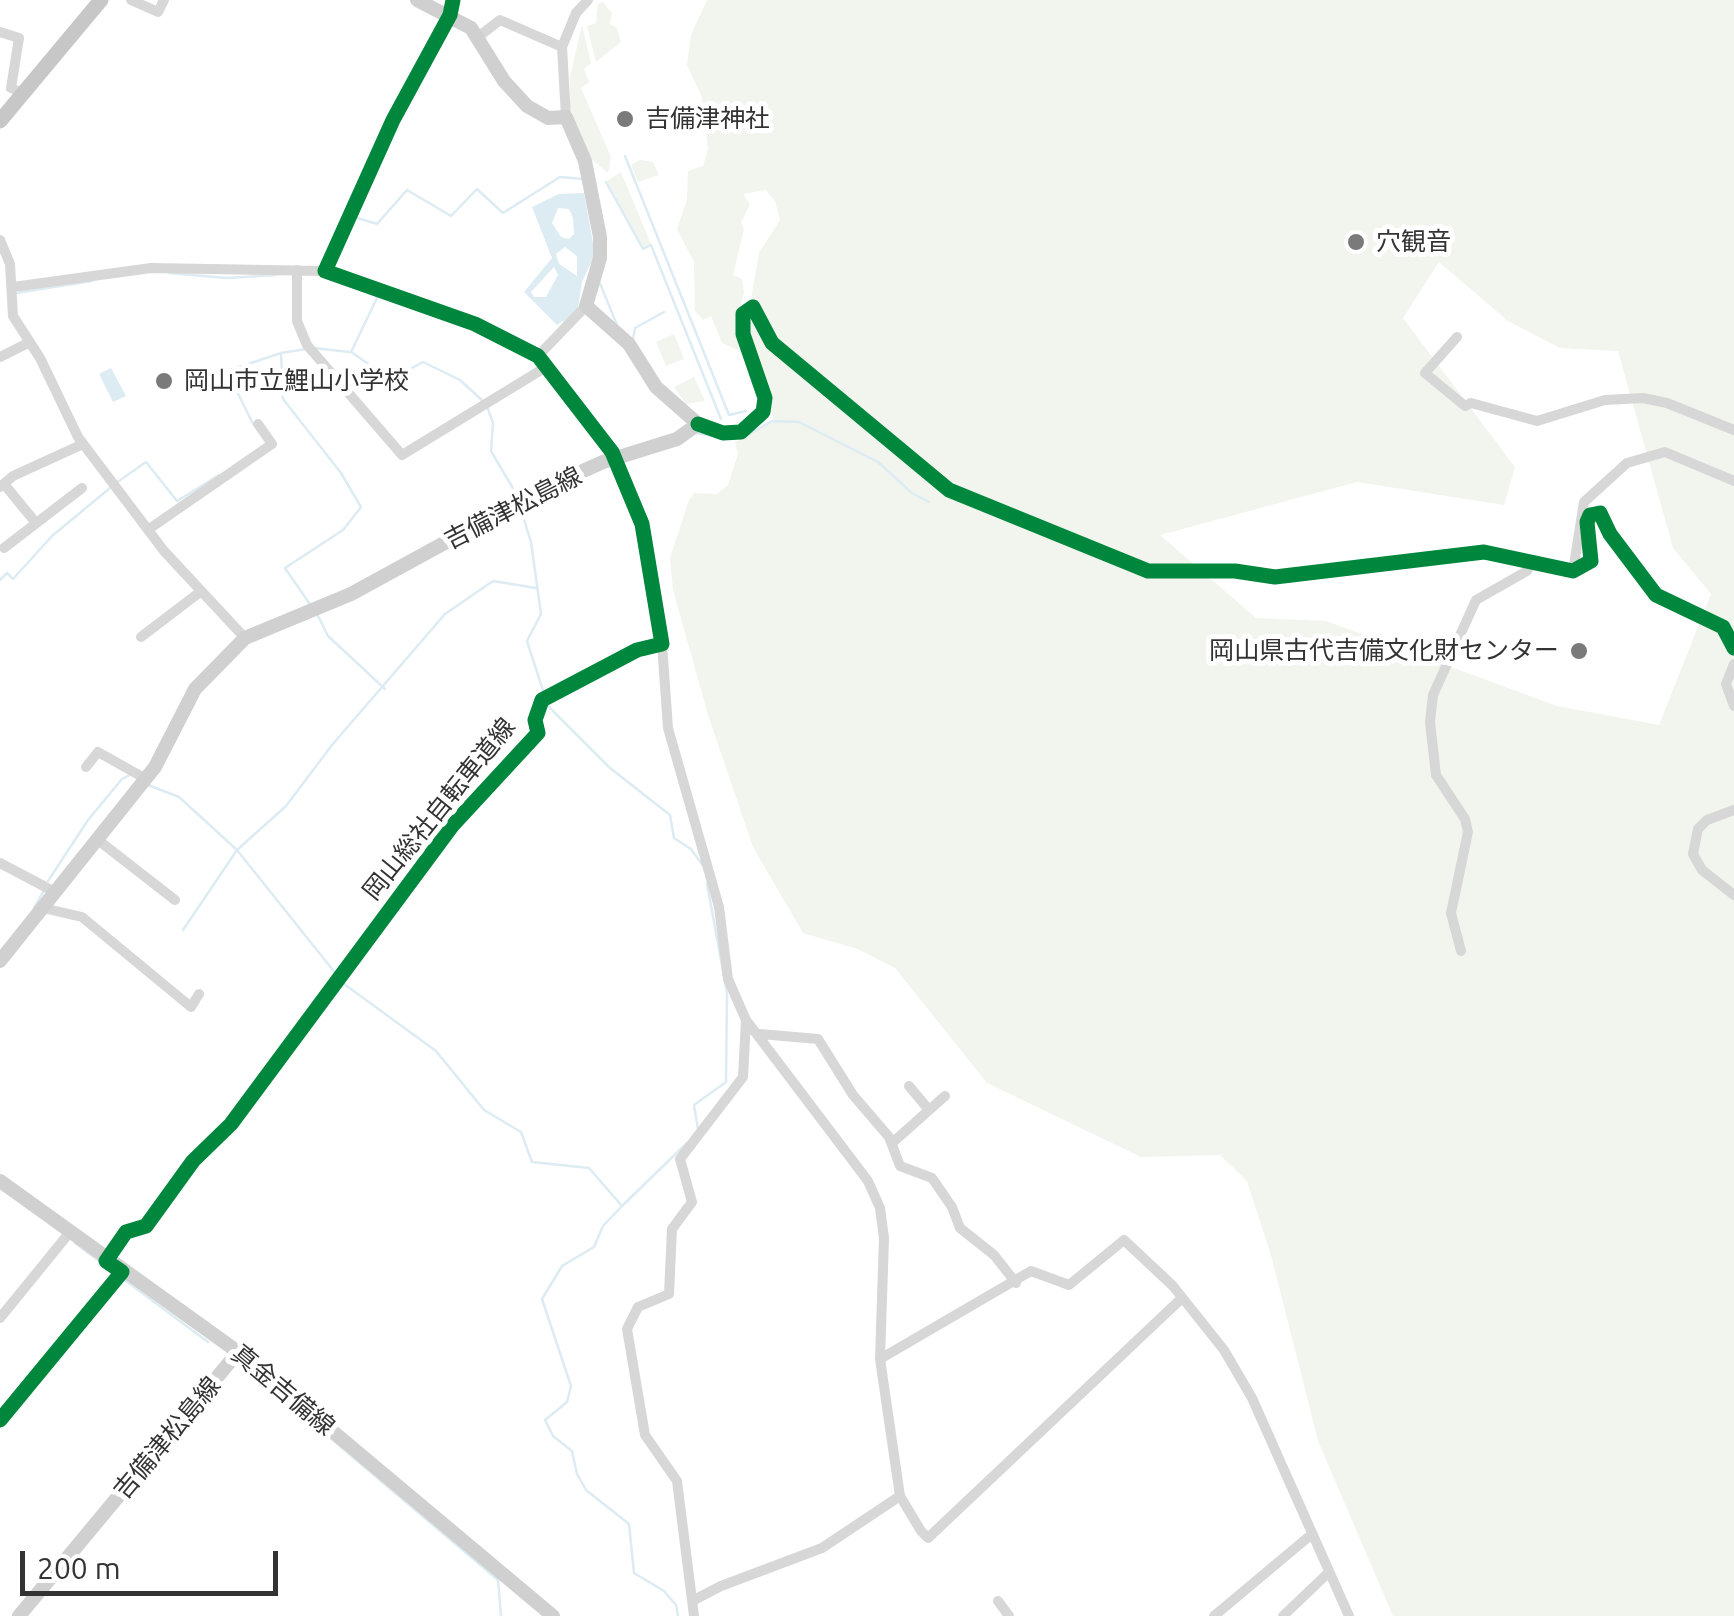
<!DOCTYPE html>
<html>
<head>
<meta charset="utf-8">
<style>
	body { margin:0 }
	#map { position:relative; width:1734px; height:1616px; overflow:hidden; background:#fff; font-family:Ubuntu,sans-serif }
	canvas { display:block }
	.scale { position:absolute; left:20px; top:1551px; width:258px; height:45px; box-sizing:border-box; border:5px solid #333; border-top:0; padding-left:12px; font-size:30px; line-height:35px; white-space:nowrap; color:#333; -webkit-text-stroke:8px #fff; paint-order:stroke }
</style>
</head>
<body>
<div id="map">
<canvas width="1734" height="1616"></canvas>
<div class="scale">200 m</div>
</div>
<script>
const ctx = document.querySelector('canvas').getContext('2d');
ctx.lineJoin = 'round';
function fillPath(path, color) { ctx.fillStyle = color; ctx.fill(path, 'evenodd'); }
const shape = rows => new Path2D(rows.map(r => 'M' + r).join(''));
function stroke(path, color, width, dash) { ctx.strokeStyle = color; ctx.lineWidth = width; ctx.lineCap = dash ? 'butt' : 'round'; ctx.setLineDash(dash || []); ctx.stroke(path); }
function write(font, color, halo, rows, align = 'center') {
  ctx.font = font + ' Ubuntu,"Noto Sans JP",sans-serif'; ctx.lineWidth = 10; ctx.setLineDash([]); ctx.textBaseline = 'middle'; ctx.strokeStyle = halo; ctx.fillStyle = color; for (const [text, x, y, turn = 0] of rows) {
    ctx.save(); ctx.translate(x, y); ctx.rotate((+turn || 0) * Math.PI / 180); ctx.textAlign = isNaN(turn) ? turn : align; if (halo) ctx.strokeText(text, 0, 0); ctx.fillText(text, 0, 0); ctx.restore();
  }
}
const green = shape([
	[707,0,1734,0,1734,1616,1393,1616,1318,1441,1271,1255,1247,1181,1220,1155,1141,1157,987,1083,895,968,858,949,803,933,753,847,708,715,673,590,670,558,689,500,694,493,717,494,728,485,738,454,735,442,774,421,747,321,759,253,780,220,775,201,766,190,743,194,750,204,741,223,744,229,733,275,742,279,744,292,738,317,740,351,722,343,711,316,703,320,695,311,694,262,677,229,687,200,688,171,703,166,708,149,702,97,687,65,691,35],
	[1439,262,1508,321,1560,348,1618,351,1673,548,1711,594,1659,725,1557,706,1326,621,1256,618,1160,535,1357,482,1504,505,1515,467,1403,318],
	[603,2,612,13,610,24,617,28,621,42,596,62,587,26,596,23,598,4],
	[582,25,591,63,584,69,589,82,581,88,611,157,608,173,592,160,570,108,570,77],
	[640,160,653,162,659,175,638,182,631,165],
	[621,172,651,244,643,248,607,181],
	[674,334,684,359,666,366,656,342],
	[694,377,705,401,686,404,674,387]
]);
const water = shape([
	[584,193,595,254,582,282,578,308,567,324,562,321,557,325,524,292,552,258,532,207,559,194],
	[558,208,569,209,573,218,574,234,569,239,561,237,552,223],
	[565,247,577,256,577,276,559,264,556,254],
	[554,267,558,275,546,297,534,297,531,292],
	[111,368,126,396,113,402,99,374]
]);
const stream = shape([
	[625,156,729,415,746,411],
	[606,182,643,249,651,245,721,419],
	[351,216,377,224,407,190,451,216,477,189,503,213,560,177,583,179],
	[169,273,227,278,276,275],
	[599,281,617,325],
	[16,293,92,281],
	[375,294,377,298,351,352,370,365,401,374,423,362,460,380,484,402],
	[633,339,635,328,664,312],
	[314,348,349,352],
	[306,349,281,353,283,399,341,473,361,507,343,530,285,568,309,603],
	[488,409,493,423,491,451,518,497],
	[253,424,227,371,281,353],
	[695,433,716,436],
	[729,438,748,435,772,421,799,422,878,462,912,493,929,502],
	[116,483,146,462,177,501,219,475],
	[521,510,531,542,541,614,527,641,548,706,610,768,670,815,674,838,691,849,703,866],
	[0,580,7,573,13,579,52,536,110,488],
	[318,616,328,636,385,689],
	[148,785,179,797,237,850,344,984,436,1051,484,1110,521,1132,532,1162,589,1168,622,1206,603,1226,594,1247,562,1266,542,1299,571,1386,567,1402,545,1420,553,1436,572,1451,577,1474,586,1490,629,1524,634,1573,664,1591,676,1605,678,1616],
	[48,881,88,820,122,779,130,775],
	[34,908,45,889],
	[183,930,237,850,286,806,332,745,445,614,493,581,536,588],
	[698,1129,694,1105,726,1082,727,993,707,884],
	[622,1206,687,1143],
	[75,1243,208,1342],
	[250,1373,291,1412,315,1425,498,1580,501,1616]
]);
const minor = shape([
	[131,0,158,12,164,0],
	[0,32,19,38,11,88,23,93],
	[478,37,500,20,562,47],
	[566,117,562,47,576,13,588,0],
	[0,240,10,264,13,316,40,358,78,437,164,551,245,638],
	[297,270,297,321,307,345,402,455,546,367],
	[13,287,151,268,325,271],
	[1457,337,1425,373,1465,406,1471,403,1537,421,1605,400,1643,398,1667,403,1734,430],
	[538,356,586,306],
	[0,357,30,342],
	[698,424,723,433,741,432,763,412,765,398,743,334,743,314,753,307,772,343,949,490,1148,571,1235,571,1275,577,1484,552,1573,571,1591,561,1587,522,1590,515,1600,513,1610,534,1656,595,1723,627,1734,648],
	[4,484,36,523],
	[0,487,13,476,83,444],
	[149,529,272,444,258,424],
	[4,548,82,488],
	[1573,571,1584,502,1627,463,1665,452,1734,481],
	[141,637,200,592],
	[662,644,668,728,719,907,728,979,746,1020,868,1181,880,1208,884,1238,880,1359,900,1496,921,1531,928,1538,1182,1298],
	[1734,664,1726,684,1734,706],
	[86,767,98,752,146,779],
	[1734,810,1707,820,1698,829,1693,854,1702,870,1734,895],
	[98,840,175,900],
	[0,863,55,892],
	[43,908,82,917,191,1007,199,994],
	[1461,951,1451,913,1468,832,1465,819,1436,775,1430,722,1433,695,1476,600,1527,571,1532,561],
	[760,1034,818,1039,853,1095,889,1137,900,1166,932,1178,952,1207,960,1228,994,1255,1016,1283],
	[909,1086,929,1110],
	[892,1143,945,1096],
	[0,1318,70,1232],
	[880,1359,1031,1271,1069,1285,1124,1240,1173,1286,1224,1350,1252,1398,1349,1616],
	[694,1600,721,1586,822,1548,900,1496],
	[998,1601,1009,1616],
	[694,1616,677,1481,645,1435,627,1329,638,1307,669,1294,672,1229,692,1202,680,1159,743,1077,746,1020],
	[1214,1616,1312,1534],
	[1283,1616,1328,1573]
]);
const secondary = shape([
	[325,271,475,324,538,356,612,452,642,524,662,644],
	[0,961,155,767,195,689,245,638,351,594,545,488,603,462,677,439,698,424,656,387,629,344,586,306,600,258,600,237,585,161,566,117,548,118,527,106,504,81,471,28,417,0],
	[0,1181,238,1352,553,1616],
	[19,1616,238,1352]
]);
const trunk = shape([
	[0,121,101,0]
]);
const cycleway = shape([
	[698,424,723,433,741,432,763,412,765,398,743,334,743,314,753,307,772,343,949,490,1148,571,1235,571,1275,577,1484,552,1573,571,1591,561,1587,522,1590,515,1600,513,1610,534,1656,595,1723,627,1734,648],
	[0,1420,122,1272,106,1261,126,1232,146,1226,193,1161,231,1124,452,826,538,733,535,720,542,700,637,650,662,644,642,524,612,452,538,356,475,324,325,271,393,120,450,15,453,0]
]);
const markers = [
	[625,119,10,"#7a7a7a"],
	[1356,242,10,"#7a7a7a"],
	[164,381,10,"#7a7a7a"],
	[1579,651,10,"#7a7a7a"]
];
const poiNames = [
	["吉備津神社",645,119],
	["穴観音",1376,242],
	["岡山市立鯉山小学校",184,381],
	["岡山県古代吉備文化財センター",1559,651,"right"]
];
const streetNames = [
	["吉備津松島線",513,508,-27],
	["岡山総社自転車道線",439,809,-51],
	["真金吉備線",283,1390,40],
	["吉備津松島線",167,1438,-50]
];
fillPath(green, '#f1f5ed');
fillPath(water, '#ddebf3');
stroke(stream, '#ddebf3', 2.5);
stroke(minor, '#d7d7d7', 10);
stroke(secondary, '#d0d0d0', 14);
stroke(trunk, '#c7c7c7', 15);
stroke(cycleway, '#00873e', 15);
for (const [x, y, r, color] of markers) { const dot = new Path2D(); dot.arc(x, y, r, 0, 2 * Math.PI); ctx.fillStyle = color; ctx.fill(dot); stroke(dot, '#fff', 4); }
write('25px', '#333', '#fff', poiNames, 'left');
write('25px', '#333', '#fff', streetNames);
</script>
</body>
</html>
